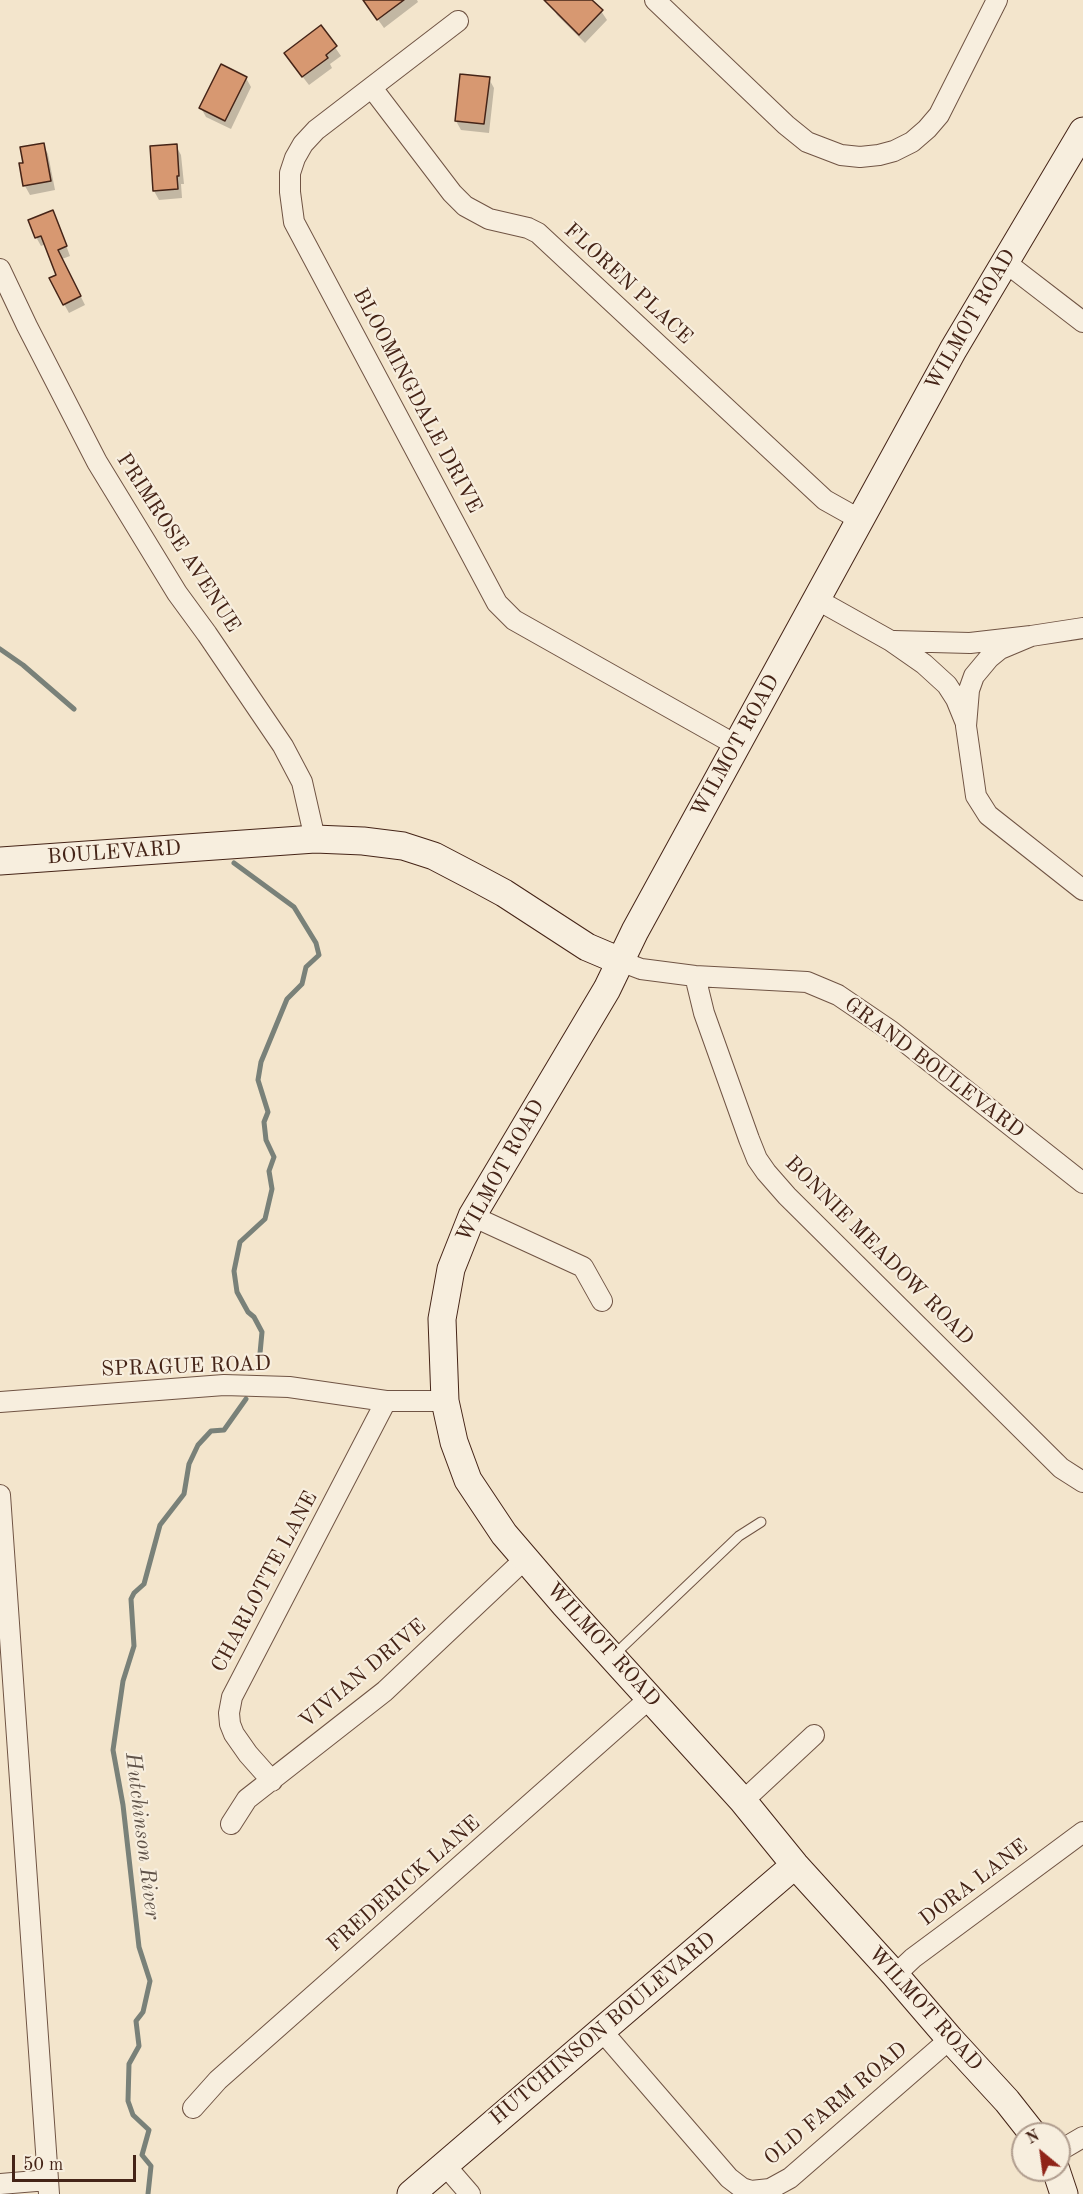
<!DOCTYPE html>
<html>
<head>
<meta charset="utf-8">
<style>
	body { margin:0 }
	#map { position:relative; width:1083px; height:2194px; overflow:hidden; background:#f3e5cc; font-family:"Old Standard TT",serif }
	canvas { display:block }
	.north { position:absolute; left:1011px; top:2122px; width:60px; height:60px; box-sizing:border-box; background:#f7eede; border:2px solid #b09d8e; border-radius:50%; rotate:331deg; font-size:16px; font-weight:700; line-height:24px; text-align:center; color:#452417 }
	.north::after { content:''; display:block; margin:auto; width:21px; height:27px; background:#8f2418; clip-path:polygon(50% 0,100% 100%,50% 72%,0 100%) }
	.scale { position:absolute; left:12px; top:2155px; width:124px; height:27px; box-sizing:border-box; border:3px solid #452417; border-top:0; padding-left:8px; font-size:18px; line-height:21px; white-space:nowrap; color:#452417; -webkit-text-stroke:4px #f7eede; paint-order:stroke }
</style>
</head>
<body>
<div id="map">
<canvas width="1083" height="2194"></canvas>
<div class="north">N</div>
<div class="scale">50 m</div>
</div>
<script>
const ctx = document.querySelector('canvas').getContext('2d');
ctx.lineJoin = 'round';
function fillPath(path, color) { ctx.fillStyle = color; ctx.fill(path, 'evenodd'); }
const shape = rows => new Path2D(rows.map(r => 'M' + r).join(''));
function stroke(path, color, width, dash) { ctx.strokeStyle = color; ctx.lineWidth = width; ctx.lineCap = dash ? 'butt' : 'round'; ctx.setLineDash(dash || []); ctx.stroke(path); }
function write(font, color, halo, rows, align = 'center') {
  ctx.font = font + ' "Old Standard TT",serif'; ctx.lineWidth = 4.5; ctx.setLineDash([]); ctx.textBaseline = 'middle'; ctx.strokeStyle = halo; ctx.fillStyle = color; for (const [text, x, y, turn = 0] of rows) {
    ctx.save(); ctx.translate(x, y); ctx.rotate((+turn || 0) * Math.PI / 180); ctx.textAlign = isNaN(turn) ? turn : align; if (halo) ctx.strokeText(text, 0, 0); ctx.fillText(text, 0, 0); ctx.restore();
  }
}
const shadow = shape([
	[364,0,417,0,418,2,384,28],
	[558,0,590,0,601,11,607,20,585,43,557,15,552,6],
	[321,27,341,56,330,64,332,68,309,85,291,62],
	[246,78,251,87,231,129,206,117,201,108],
	[489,79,494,88,489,133,461,130,456,121],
	[43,145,48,154,55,190,30,195,25,186,21,165,25,164],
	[176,146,181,155,184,184,181,184,182,198,159,200,154,191,151,148],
	[57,221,70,256,62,259,85,305,69,313,64,304,58,275,46,244,41,246,36,237]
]);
const stream = shape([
	[0,649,23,665,74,709],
	[234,863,294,907,316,943,319,955,306,967,302,984,287,999,261,1062,258,1080,268,1112,264,1122,266,1140,274,1157,269,1171,272,1189,265,1219,240,1242,234,1271,237,1292,248,1312,254,1317,262,1332,259,1364],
	[148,2194,151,2166,142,2155,149,2130,133,2115,128,2101,129,2064,139,2046,136,2021,143,2012,150,1981,139,1947,123,1805,113,1750,123,1681,134,1646,131,1599,134,1593,144,1584,160,1525,184,1494,189,1464,198,1445,211,1431,224,1430,246,1399]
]);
const building = shape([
	[363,0,404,0,377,20,363,0],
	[544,0,592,0,603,10,579,35,544,0],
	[321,25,337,46,326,55,328,58,302,77,284,53,321,25],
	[221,64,247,77,225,121,199,108,221,64],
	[460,74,490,77,484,124,455,121,460,74],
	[44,143,51,181,23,186,19,163,23,163,20,147,44,143],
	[177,144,179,176,177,176,178,189,153,191,150,146,177,144],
	[53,210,67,246,58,250,81,296,63,305,49,278,56,275,41,236,35,238,28,220,53,210]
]);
const lane = shape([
	[614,1655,739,1536,761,1522]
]);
const street = shape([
	[655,0,786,125,807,142,841,155,860,157,879,155,894,151,912,142,927,129,939,115,997,0],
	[458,21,316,130,303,144,295,158,290,173,290,192,294,222,497,603,514,620,736,745],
	[372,88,452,193,465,206,489,219,528,228,538,233,825,500,859,519],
	[1005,262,1083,322],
	[0,269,27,326,97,462,177,593,207,634,283,746,302,782,315,839],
	[816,599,891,641,924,664,947,685,956,699,965,721],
	[1031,636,1000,649,989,658,974,676,969,690,966,726,976,796,988,815,1083,890],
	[894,641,970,643,1031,636,1083,628],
	[620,961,641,969,695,976,807,982,838,995,891,1031,1083,1183],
	[695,976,704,1013,749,1139,757,1159,766,1172,787,1196,1061,1468,1083,1482],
	[472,1216,583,1267,602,1301],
	[0,1402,224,1385,289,1387,386,1401,445,1401],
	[0,1495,49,2194],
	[272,1781,248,1754,234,1734,230,1724,229,1713,232,1697,386,1401],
	[743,1801,814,1735],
	[231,1824,247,1799,385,1691,525,1559],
	[895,1975,913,1958,1083,1832],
	[602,2031,729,2178,742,2188,751,2191,770,2189,790,2178,950,2039],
	[193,2108,218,2080,650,1698],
	[1059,2151,1083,2137],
	[444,2164,470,2194],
	[0,2184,48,2180]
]);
const secondary = shape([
	[0,861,315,839,363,841,403,846,434,856,478,879,504,893,587,947,620,961],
	[1033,2134,1007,2101,950,2039,895,1975,795,1865,743,1801,565,1605,504,1534,468,1480,454,1442,445,1401,442,1319,451,1269,472,1216,607,989,635,931,953,350,1083,131],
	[1056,2170,1064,2194],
	[411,2194,795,1865]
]);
const streetNames = [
	["FLOREN PLACE",628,284,43],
	["WILMOT ROAD",971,320,-60],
	["BLOOMINGDALE DRIVE",417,401,62],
	["PRIMROSE AVENUE",178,543,57],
	["WILMOT ROAD",736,746,-61],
	["BOULEVARD",114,853,-4],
	["GRAND BOULEVARD",934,1068,37],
	["WILMOT ROAD",501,1171,-61],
	["BONNIE MEADOW ROAD",879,1251,45],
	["SPRAGUE ROAD",186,1367,-2],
	["CHARLOTTE LANE",265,1582,-62],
	["WILMOT ROAD",603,1645,48],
	["VIVIAN DRIVE",363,1674,-40],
	["DORA LANE",974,1883,-37],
	["FREDERICK LANE",404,1884,-41],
	["WILMOT ROAD",925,2009,48],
	["HUTCHINSON BOULEVARD",603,2029,-40],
	["OLD FARM ROAD",836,2104,-40]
];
const waterNames = [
	["Hutchinson River",142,1836,83]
];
fillPath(shadow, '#0003');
stroke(stream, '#798179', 5);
fillPath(building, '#d79871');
stroke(building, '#452417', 1.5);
stroke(lane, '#705444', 11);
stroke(street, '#705444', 22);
stroke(secondary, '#452417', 29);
stroke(lane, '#f7eede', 9);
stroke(street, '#f7eede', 20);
stroke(secondary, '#f7eede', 27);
write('21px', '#452417', '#f7eede', streetNames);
write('italic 22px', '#5f5248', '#f7eede', waterNames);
</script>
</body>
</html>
